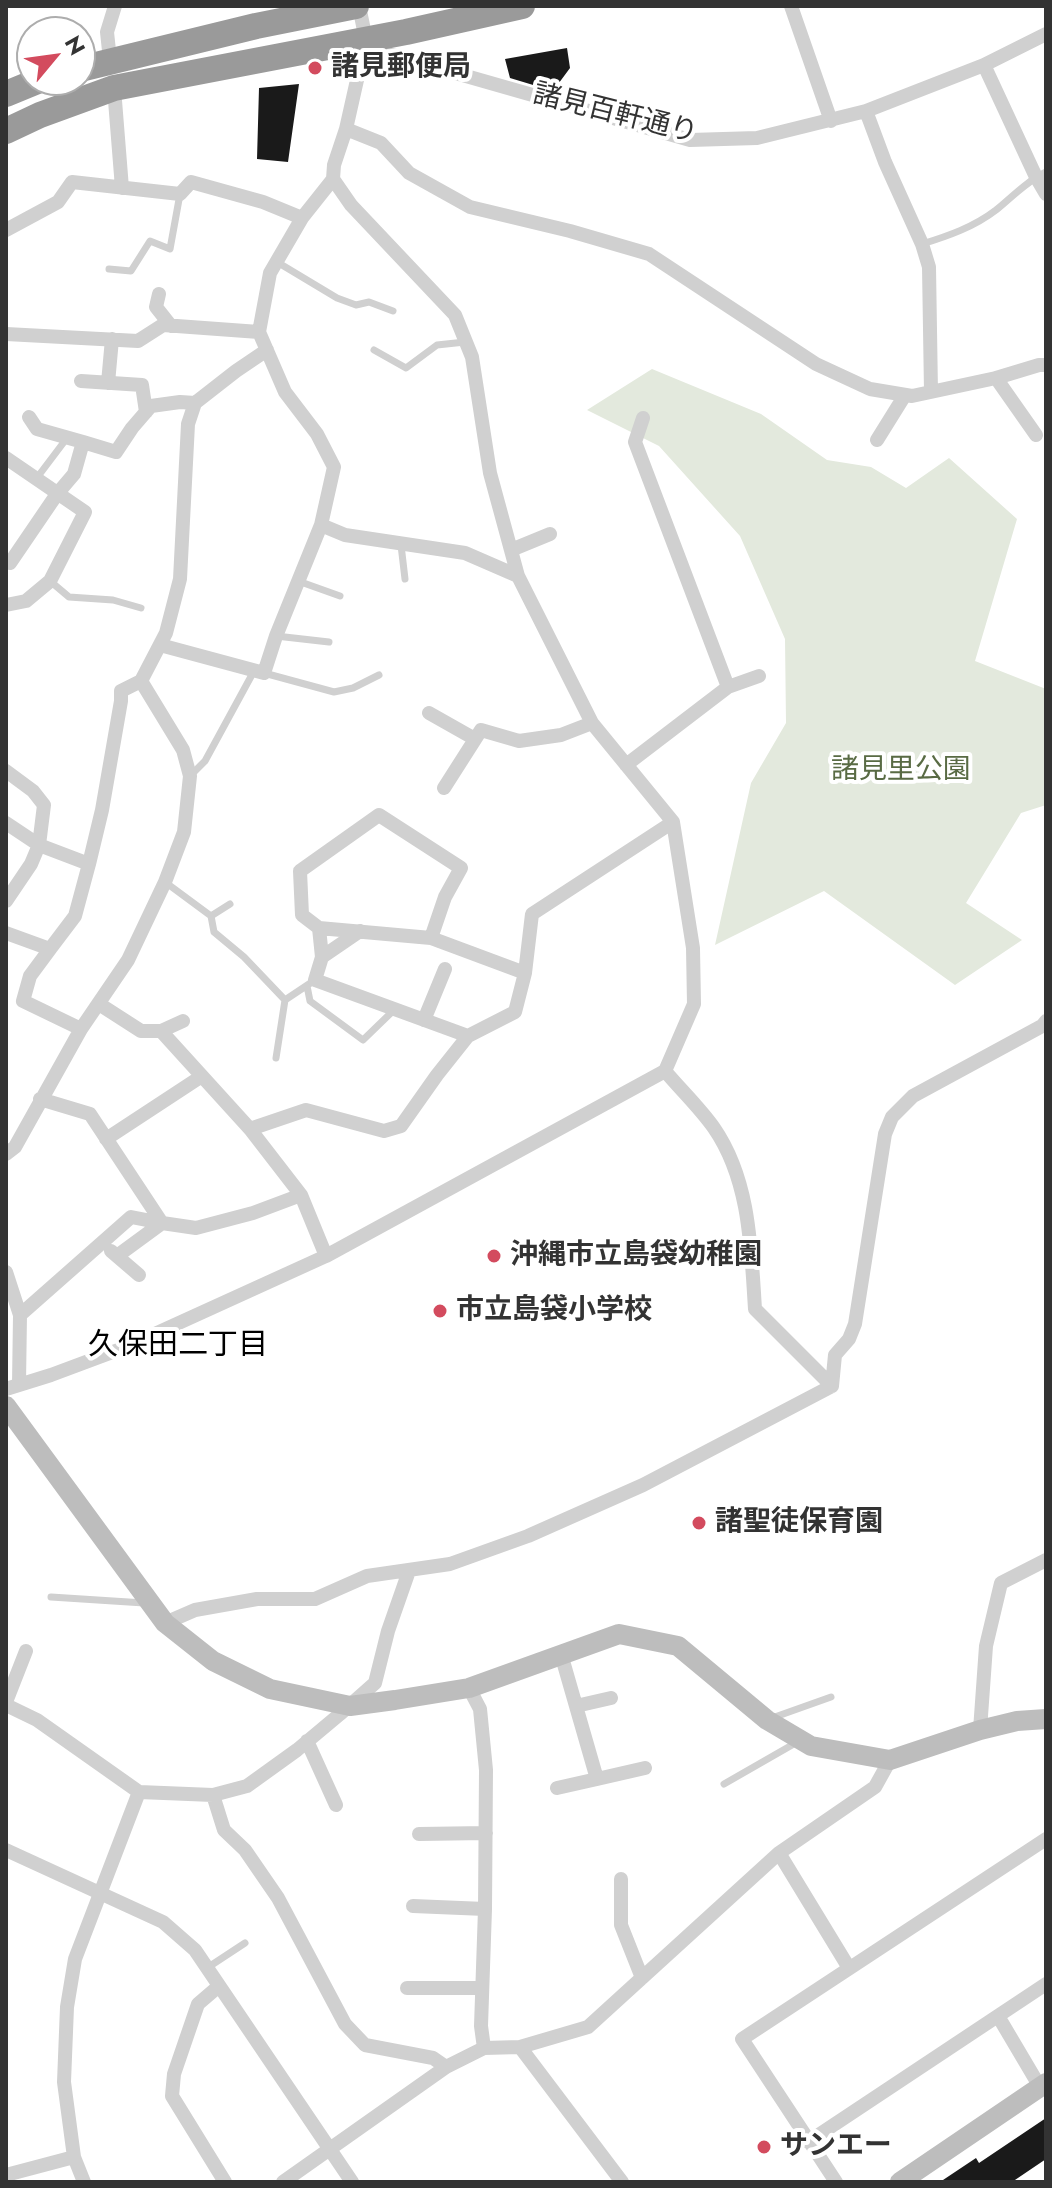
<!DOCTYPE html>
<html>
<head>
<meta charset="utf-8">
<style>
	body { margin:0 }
	#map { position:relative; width:1052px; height:2188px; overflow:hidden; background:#fff; font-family:Jost,sans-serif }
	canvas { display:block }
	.frame { position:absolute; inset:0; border:8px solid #333; pointer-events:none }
	.north { position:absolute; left:16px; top:16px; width:80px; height:80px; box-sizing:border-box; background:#fff; border:2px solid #adadad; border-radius:50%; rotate:61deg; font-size:22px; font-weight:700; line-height:32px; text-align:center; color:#333 }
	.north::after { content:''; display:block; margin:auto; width:28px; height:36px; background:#d34b5e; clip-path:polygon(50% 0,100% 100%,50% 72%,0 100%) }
</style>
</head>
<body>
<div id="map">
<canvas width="1052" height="2188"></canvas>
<div class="frame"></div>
<div class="north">N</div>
</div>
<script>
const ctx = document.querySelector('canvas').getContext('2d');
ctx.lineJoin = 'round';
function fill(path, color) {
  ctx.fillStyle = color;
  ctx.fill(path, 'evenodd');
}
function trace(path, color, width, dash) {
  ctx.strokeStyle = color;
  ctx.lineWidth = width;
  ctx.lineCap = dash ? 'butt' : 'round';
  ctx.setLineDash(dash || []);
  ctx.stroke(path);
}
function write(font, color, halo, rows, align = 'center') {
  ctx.font = font + ' Jost,"Noto Sans JP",sans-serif';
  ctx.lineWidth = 8;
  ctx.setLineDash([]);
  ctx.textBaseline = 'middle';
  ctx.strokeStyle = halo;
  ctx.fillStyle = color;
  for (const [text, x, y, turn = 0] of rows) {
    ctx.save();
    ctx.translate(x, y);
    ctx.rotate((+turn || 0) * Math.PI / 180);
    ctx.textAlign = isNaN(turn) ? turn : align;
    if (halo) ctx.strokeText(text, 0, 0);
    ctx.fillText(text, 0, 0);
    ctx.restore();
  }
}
const green = new Path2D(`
	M 652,369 L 761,414 L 827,460 L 871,467 L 906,488 L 949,458 L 1017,519 L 975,661 L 1046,689 L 1046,805 L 1021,813 L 966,903 L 1022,940 L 955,985 L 824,891 L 715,945 L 751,783 L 786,723 L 785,639 L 740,536 L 659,446 L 587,410 Z`);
const building = new Path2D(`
	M 567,48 L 570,68 L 553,91 L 510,78 L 505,59 Z
	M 299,84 L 288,162 L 257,159 L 259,88 Z
	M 1046,2118 L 1046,2159 L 1012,2182 L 940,2182 L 976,2158 L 979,2163 Z`);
const lane = new Path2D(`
	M 922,244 C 948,236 974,227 996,210 C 1012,197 1027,181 1046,172
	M 277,262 L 337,298 L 356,305 L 369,302 L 393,311
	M 109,269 L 131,271 L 150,241 L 170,249 L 180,194
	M 374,350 L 406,368 L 437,345 L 465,342
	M 36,479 L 67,438
	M 401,545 L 405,579
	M 50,581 L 69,597 L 113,600 L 141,608
	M 298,581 L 340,596
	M 276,636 L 329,642
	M 264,673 L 334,692 L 353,688 L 379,675
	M 190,776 L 205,761 L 254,671
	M 165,882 L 211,916 L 214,932 L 244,957 L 285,1000 L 315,980
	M 211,916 L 230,904
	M 307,986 L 310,1001 L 363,1040 L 395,1009
	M 276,1058 L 285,1000
	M 51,1597 L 144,1603
	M 772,1718 L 831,1697
	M 724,1784 L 799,1741
	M 207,1968 L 245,1943`);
const street = new Path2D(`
	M 791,6 L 831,121
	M 366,40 L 382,52 L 690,140 L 757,138 L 866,111 L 984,65 L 1046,34
	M 110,60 L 107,32 L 115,6
	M 984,65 L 1036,177 L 1046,194
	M 114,88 L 122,188
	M 866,111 L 885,162 L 922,244 L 929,267 L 931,392
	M 346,129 L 381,143 L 409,173 L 470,207 L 570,231 L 649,254 L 816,364 L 870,389 L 912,396 L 996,378 L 1039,365 L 1046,365
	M 6,230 L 58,202 L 72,182 L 180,194 L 191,182 L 263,202 L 302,218
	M 159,294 L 156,307 L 171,326
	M 6,334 L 138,341 L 163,325 L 259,332
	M 996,378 L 1036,435
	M 81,381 L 142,385 L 146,412
	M 108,383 L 112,339
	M 29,417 L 37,429 L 83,442
	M 877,440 L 905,395
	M 6,458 L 85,512 L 50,581 L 26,601 L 6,605
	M 321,525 L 345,535 L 465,553 L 518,576
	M 511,550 L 550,534
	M 10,563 L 57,494 L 74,474 L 83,442 L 116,452 L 132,428 L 151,406 L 180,402 L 195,403
	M 160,645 L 264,673 L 276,636 L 321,525 L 334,467 L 317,434 L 285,392 L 259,332 L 270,273 L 302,218 L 333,179 L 334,165 L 346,129 L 366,40 L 359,6
	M 728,687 L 759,676
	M 429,713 L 475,739
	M 626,765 L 728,687 L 635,442 L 643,418
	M 444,788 L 481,730 L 519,741 L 561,735 L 592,723
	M 6,823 L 39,845 L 89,864 L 102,810 L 121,701 L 121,691 L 141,681
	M 6,901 L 31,864 L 39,845 L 44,805 L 33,791 L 6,771
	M 319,928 L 431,938
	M 6,933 L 50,949 L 30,976 L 23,1001 L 81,1029
	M 50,949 L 75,916 L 89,864
	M 322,957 L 360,931
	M 99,1004 L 141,1031 L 161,1031 L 250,1129 L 301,1195 L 326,1256
	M 424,1020 L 445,969
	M 161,1031 L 183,1021
	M 468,1036 L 315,980 L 322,957 L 319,928 L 302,915 L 300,871 L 379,815 L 461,868 L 445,897 L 431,938 L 525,973
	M 665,1071 C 681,1090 700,1108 714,1128 C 750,1180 751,1248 755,1309 L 832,1386
	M 40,1099 L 90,1114 L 162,1223 L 196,1228 L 253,1213 L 301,1195
	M 250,1129 L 306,1110 L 384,1131 L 401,1126 L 437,1075 L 468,1036 L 515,1012 L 525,973 L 532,914 L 673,822
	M 106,1139 L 202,1076
	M 6,1154 L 15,1147 L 81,1029 L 128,960 L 165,882 L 184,832 L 190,776 L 183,750 L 141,681 L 166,633 L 180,579 L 188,424 L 195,403 L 236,371 L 267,350
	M 111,1251 L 139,1275
	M 117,1256 L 162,1223
	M 6,1272 L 20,1315 L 19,1384
	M 20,1315 L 131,1217 L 162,1223
	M 832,1386 L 835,1355 L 849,1339 L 855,1324 L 885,1134 L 892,1117 L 913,1096 L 1042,1026 L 1046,1021
	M 6,1389 L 51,1375 L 126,1347 L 326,1256 L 665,1071 L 694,1004 L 693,948 L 673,822 L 592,723 L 518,576 L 490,473 L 472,357 L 455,315 L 351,205 L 333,179
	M 165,1623 L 195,1610 L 257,1599 L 315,1599 L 367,1576 L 450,1564 L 528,1536 L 643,1485 L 832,1386
	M 561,1654 L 597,1779 L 645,1768
	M 469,1688 L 480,1709 L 486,1770 L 485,1909 L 481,2026 L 484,2048
	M 6,1702 L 26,1651
	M 6,1705 L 37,1720 L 139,1792 L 213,1795 L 247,1786 L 297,1750 L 340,1714 L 375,1683 L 388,1631 L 409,1571
	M 576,1706 L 611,1698
	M 980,1730 L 986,1646 L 1001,1583 L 1046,1560
	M 307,1741 L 336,1805
	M 557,1788 L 597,1779
	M 213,1795 L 224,1830 L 245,1850 L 278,1898 L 345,2024 L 365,2045 L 433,2058 L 446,2067
	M 419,1834 L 486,1833
	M 6,1850 L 163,1922 L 195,1950 L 352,2182
	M 779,1853 L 849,1968
	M 621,1879 L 621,1925 L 642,1978
	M 413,1906 L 485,1909
	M 219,1986 L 198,2004 L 174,2074 L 172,2096 L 225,2182
	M 407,1988 L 482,1988
	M 998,2016 L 1040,2087
	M 520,2047 L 622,2182
	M 808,2142 L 1046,1984
	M 6,2175 L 74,2157
	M 84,2182 L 74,2157 L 64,2082 L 67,2007 L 75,1959 L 139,1792
	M 283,2182 L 446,2067 L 484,2048 L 520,2047 L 588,2027 L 779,1853 L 875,1787 L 890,1760
	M 836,2182 L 742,2039 L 1046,1839`);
const secondary = new Path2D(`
	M 6,1406 L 165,1623 L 213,1661 L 270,1689 L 350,1706 L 395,1700 L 469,1688 L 619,1634 L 678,1646 L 767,1720 L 811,1746 L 890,1760 L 980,1730 L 1017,1721 L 1046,1719
	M 900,2182 L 1046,2083`);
const highway = new Path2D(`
	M 80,69 L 256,26 L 356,6
	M 6,94 L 40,80
	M 6,131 L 40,115 L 114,88 L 406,32 L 522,6`);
const markers = [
	[315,68,8,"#d34b5e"],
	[494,1256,8,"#d34b5e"],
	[440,1311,8,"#d34b5e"],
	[699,1523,8,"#d34b5e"],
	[764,2147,8,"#d34b5e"]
];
const poiNames = [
	["諸見郵便局",331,68],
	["沖縄市立島袋幼稚園",510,1256],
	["市立島袋小学校",456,1311],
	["諸聖徒保育園",715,1523],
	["サンエー",780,2147]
];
const streetNames = [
	["諸見百軒通り",615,115,14]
];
const parkNames = [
	["諸見里公園",901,771]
];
const neighbourhoodNames = [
	["久保田二丁目",178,1347]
];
fill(green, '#e3e9dd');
fill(building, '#1a1a1a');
trace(lane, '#d0d0d0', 7);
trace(street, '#d0d0d0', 14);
trace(secondary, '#bdbdbd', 20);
trace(highway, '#9a9a9a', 26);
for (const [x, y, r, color] of markers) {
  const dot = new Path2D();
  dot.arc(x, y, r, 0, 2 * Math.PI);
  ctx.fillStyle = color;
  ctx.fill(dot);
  trace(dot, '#fff', 3);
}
write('bold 28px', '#333', '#fff', poiNames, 'left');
write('28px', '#333', '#fff', streetNames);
write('28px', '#596b44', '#fff', parkNames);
write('30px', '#000', '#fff', neighbourhoodNames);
</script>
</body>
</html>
